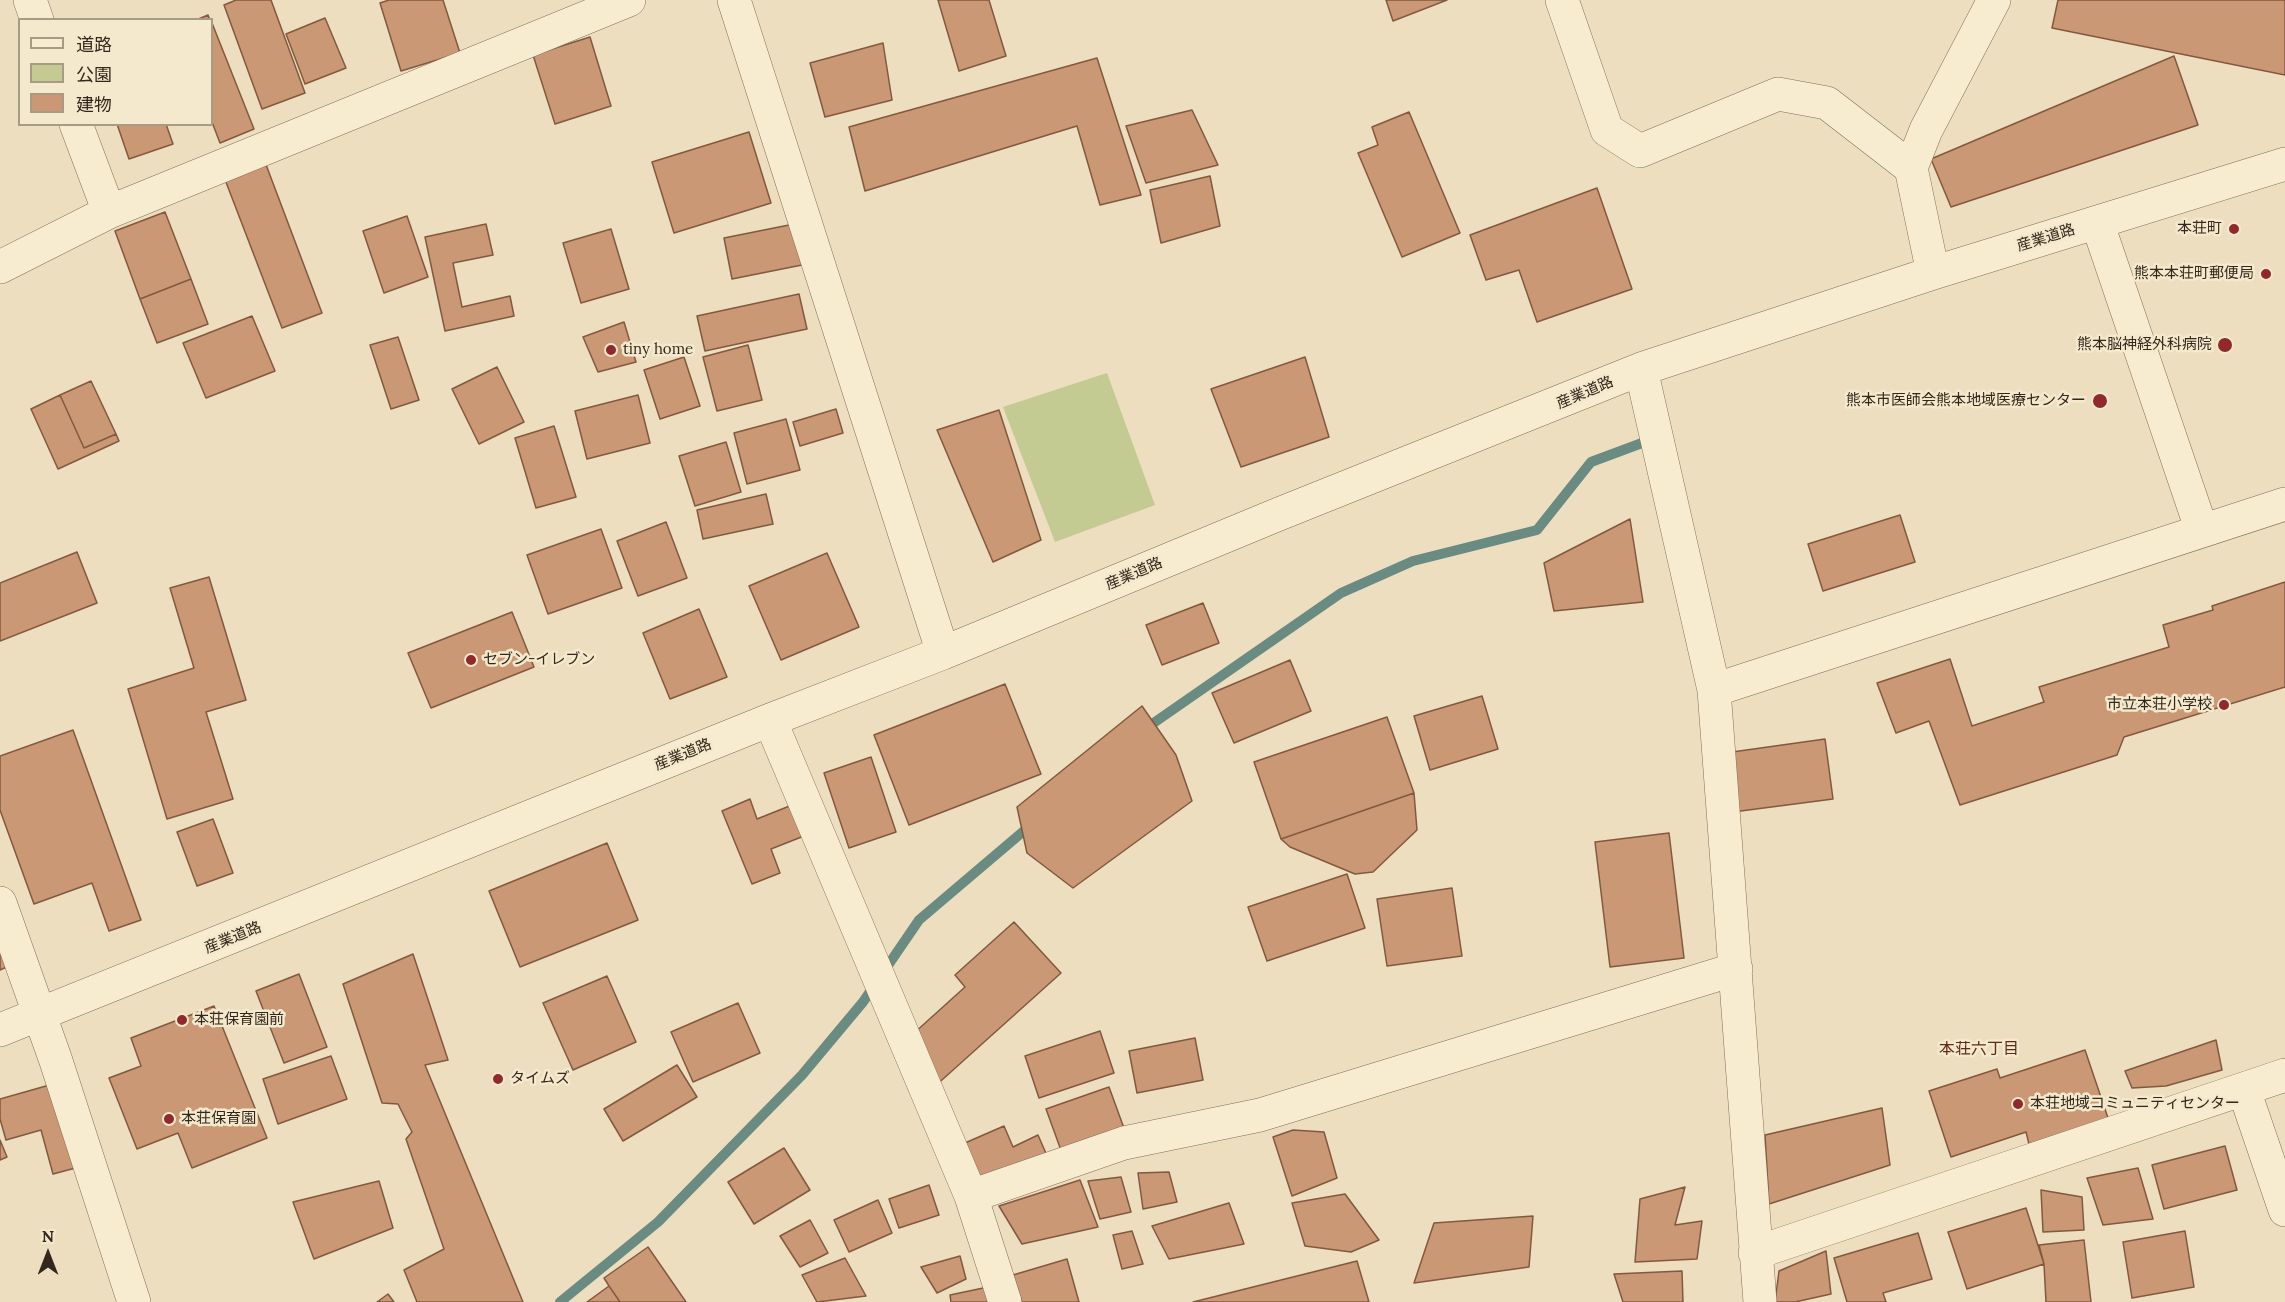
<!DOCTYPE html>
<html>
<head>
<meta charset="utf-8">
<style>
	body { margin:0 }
	#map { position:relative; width:2285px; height:1302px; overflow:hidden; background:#ecdebe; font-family:Lora,"Noto Sans JP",serif }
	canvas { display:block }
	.legend { position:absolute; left:18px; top:18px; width:195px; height:108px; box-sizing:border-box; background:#f4e9cd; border:2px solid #a79b86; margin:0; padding:8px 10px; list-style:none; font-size:18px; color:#33271c }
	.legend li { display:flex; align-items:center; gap:12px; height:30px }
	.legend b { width:30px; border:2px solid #a79b86 }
	.north { position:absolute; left:18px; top:1224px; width:60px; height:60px; -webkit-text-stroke:4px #f4e9cd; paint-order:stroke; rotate:0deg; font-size:16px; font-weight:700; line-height:24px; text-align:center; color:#33271c }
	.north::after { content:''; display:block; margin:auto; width:21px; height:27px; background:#33271c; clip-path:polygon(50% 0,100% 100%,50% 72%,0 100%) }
</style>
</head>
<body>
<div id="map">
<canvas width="2285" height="1302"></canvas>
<ul class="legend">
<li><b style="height:8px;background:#f8ecd0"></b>道路</li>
<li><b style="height:16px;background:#c3ca92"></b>公園</li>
<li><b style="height:16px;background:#ca9874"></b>建物</li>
</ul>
<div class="north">N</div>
</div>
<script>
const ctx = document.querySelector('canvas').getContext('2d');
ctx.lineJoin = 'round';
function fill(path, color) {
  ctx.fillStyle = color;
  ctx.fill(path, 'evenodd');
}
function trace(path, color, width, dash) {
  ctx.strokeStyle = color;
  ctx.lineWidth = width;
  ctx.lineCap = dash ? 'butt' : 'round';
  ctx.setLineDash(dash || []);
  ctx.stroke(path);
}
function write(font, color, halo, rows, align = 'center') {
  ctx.font = font + ' Lora,"Noto Sans JP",serif';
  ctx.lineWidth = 5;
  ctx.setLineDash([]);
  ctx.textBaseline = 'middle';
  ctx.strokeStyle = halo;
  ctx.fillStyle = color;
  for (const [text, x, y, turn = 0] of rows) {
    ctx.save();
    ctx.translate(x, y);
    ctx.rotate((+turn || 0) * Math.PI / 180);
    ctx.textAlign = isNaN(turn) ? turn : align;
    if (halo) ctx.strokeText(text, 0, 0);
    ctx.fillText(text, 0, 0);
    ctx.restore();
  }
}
const green = new Path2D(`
	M 1107,373 L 1155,505 L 1055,542 L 1003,407 Z`);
const stream = new Path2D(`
	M 1142,731 L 1341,593 L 1413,561 L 1537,530 L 1591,462 L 1642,443
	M 560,1302 L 658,1222 L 802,1075 L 863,1002 L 919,920 L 1032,824`);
const building = new Path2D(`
	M 236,0 L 271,0 L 305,93 L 262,109 L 224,5 Z
	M 389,0 L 443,0 L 460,53 L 401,71 L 380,3 Z
	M 938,0 L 989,0 L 1006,56 L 959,71 Z
	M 1386,0 L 1447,0 L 1393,21 Z
	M 2058,0 L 2285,0 L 2285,75 L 2052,28 Z
	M 208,15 L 210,20 L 196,20 Z
	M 325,18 L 346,68 L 305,84 L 286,34 Z
	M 212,23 L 254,129 L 220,143 L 212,122 Z
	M 590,37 L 611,106 L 555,124 L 533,55 Z
	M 883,43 L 892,100 L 825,117 L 810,63 Z
	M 2174,56 L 2198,125 L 1951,207 L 1931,159 Z
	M 1097,58 L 1141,195 L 1100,205 L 1077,126 L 865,191 L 849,127 Z
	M 1192,110 L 1218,165 L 1146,183 L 1126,126 Z
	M 1409,112 L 1460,233 L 1402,257 L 1358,153 L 1378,145 L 1372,127 Z
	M 117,124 L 166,124 L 173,144 L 129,159 Z
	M 749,132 L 771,203 L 674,233 L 652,162 Z
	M 265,162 L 322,313 L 282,328 L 224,177 Z
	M 1210,176 L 1220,226 L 1161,243 L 1150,190 Z
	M 1597,188 L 1632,289 L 1537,322 L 1519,270 L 1486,280 L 1470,235 Z
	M 165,212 L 191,279 L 140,299 L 115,231 Z
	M 407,216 L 428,277 L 384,293 L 363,231 Z
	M 799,223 L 807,264 L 732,279 L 724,238 Z
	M 486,224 L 493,255 L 453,263 L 462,307 L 510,296 L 514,316 L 445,331 L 425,237 Z
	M 611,229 L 629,289 L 581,303 L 563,243 Z
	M 191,279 L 208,324 L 157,343 L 140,299 Z
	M 799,294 L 807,329 L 705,351 L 697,316 Z
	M 252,316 L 275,371 L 206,398 L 183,343 Z
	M 624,322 L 636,362 L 598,372 L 583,337 Z
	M 398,337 L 419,400 L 391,409 L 370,345 Z
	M 748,345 L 762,400 L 717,411 L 703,357 Z
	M 684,357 L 700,406 L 660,419 L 644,370 Z
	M 1305,357 L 1329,437 L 1241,467 L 1211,389 Z
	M 497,367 L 524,422 L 479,444 L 452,389 Z
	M 91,381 L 116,434 L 84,448 L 60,395 Z
	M 60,395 L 84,448 L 116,434 L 119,441 L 58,469 L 31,409 Z
	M 638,395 L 650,443 L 587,459 L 575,411 Z
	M 836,409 L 843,433 L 800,446 L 793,422 Z
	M 999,410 L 1041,540 L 993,562 L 937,430 Z
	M 786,419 L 800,470 L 747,484 L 734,433 Z
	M 554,426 L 576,497 L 536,508 L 515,438 Z
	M 726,442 L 741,492 L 695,506 L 679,456 Z
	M 766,494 L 773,524 L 703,539 L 697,510 Z
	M 1900,515 L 1915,562 L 1823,591 L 1808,544 Z
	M 1630,519 L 1643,602 L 1554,611 L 1544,563 Z
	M 666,522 L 687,578 L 638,596 L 617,541 Z
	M 601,529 L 622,588 L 548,614 L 527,555 Z
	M 77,552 L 97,603 L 0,641 L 0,583 Z
	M 827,553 L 859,627 L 781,660 L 749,586 Z
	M 209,577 L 246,700 L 206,712 L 233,799 L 167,819 L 128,689 L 194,668 L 170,588 Z
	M 2285,582 L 2285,687 L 2124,737 L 2117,755 L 1960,805 L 1929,721 L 1896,733 L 1877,683 L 1950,659 L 1972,726 L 2044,702 L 2039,687 L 2169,647 L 2163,625 L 2213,610 L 2212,606 Z
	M 1203,603 L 1219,643 L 1162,665 L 1146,625 Z
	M 699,609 L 727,677 L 670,699 L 643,633 Z
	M 512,612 L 534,667 L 431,708 L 408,653 Z
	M 1290,660 L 1311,711 L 1234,743 L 1212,693 Z
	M 1005,684 L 1041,774 L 909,825 L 874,735 Z
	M 1482,696 L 1498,749 L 1430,770 L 1414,716 Z
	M 1142,706 L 1176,755 L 1192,801 L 1073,888 L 1027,853 L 1017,807 Z
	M 1387,717 L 1414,793 L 1281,839 L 1254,762 Z
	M 73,730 L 141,920 L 109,931 L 92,883 L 34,904 L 0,810 L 0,756 Z
	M 1825,739 L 1833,799 L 1733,812 L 1725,753 Z
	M 871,757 L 896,832 L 849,848 L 824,773 Z
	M 1414,793 L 1417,830 L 1373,872 L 1355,874 L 1290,847 L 1281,839 Z
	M 750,799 L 757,819 L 797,803 L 809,834 L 771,849 L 780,873 L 752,884 L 722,811 Z
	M 213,819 L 233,873 L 197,886 L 177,832 Z
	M 1669,833 L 1684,958 L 1610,967 L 1595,842 Z
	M 607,843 L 638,920 L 520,967 L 489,891 Z
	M 1347,874 L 1365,928 L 1267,961 L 1248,907 Z
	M 1452,888 L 1462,956 L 1387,966 L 1377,899 Z
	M 1014,922 L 1061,973 L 933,1088 L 913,1034 L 965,987 L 955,975 Z
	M 0,937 L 13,964 L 0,970 Z
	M 413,954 L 448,1060 L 425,1065 L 523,1302 L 417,1302 L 404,1270 L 444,1249 L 406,1139 L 412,1132 L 398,1104 L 382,1103 L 343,984 Z
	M 299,974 L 327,1047 L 284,1063 L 256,991 Z
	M 607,976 L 636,1042 L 573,1070 L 543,1003 Z
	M 738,1003 L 760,1053 L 693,1082 L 671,1032 Z
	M 214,1006 L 267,1138 L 192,1168 L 178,1133 L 137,1149 L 109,1078 L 141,1066 L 131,1038 Z
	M 1100,1031 L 1114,1073 L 1039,1098 L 1025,1056 Z
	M 1195,1038 L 1203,1080 L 1137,1093 L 1129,1051 Z
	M 2216,1040 L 2222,1070 L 2166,1086 L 2132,1088 L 2125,1071 Z
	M 2085,1050 L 2108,1118 L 2029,1144 L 2026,1132 L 1951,1157 L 1929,1091 L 1997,1069 L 2000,1078 Z
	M 331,1056 L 347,1099 L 278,1124 L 263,1079 Z
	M 677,1065 L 697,1097 L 623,1141 L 604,1109 Z
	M 60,1082 L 83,1166 L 53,1174 L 41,1130 L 6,1140 L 0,1119 L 0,1099 Z
	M 1109,1087 L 1125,1131 L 1062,1153 L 1046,1109 Z
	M 1882,1108 L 1890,1165 L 1769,1204 L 1765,1135 Z
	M 1004,1126 L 1013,1147 L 1038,1135 L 1048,1158 L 976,1190 L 958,1146 Z
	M 1293,1130 L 1324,1132 L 1337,1178 L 1292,1196 L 1273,1137 Z
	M 0,1140 L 7,1157 L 0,1160 Z
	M 2225,1146 L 2237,1190 L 2164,1209 L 2152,1165 Z
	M 784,1148 L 810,1190 L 754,1224 L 728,1182 Z
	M 2138,1168 L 2153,1219 L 2103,1225 L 2087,1178 Z
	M 1169,1172 L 1177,1202 L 1143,1209 L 1138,1173 Z
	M 1121,1177 L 1131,1212 L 1100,1219 L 1088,1181 Z
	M 1080,1180 L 1098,1227 L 1022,1244 L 999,1206 Z
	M 379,1181 L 393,1228 L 314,1259 L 293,1202 Z
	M 929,1185 L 939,1215 L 899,1228 L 889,1199 Z
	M 1685,1187 L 1675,1225 L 1702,1221 L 1697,1259 L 1635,1262 L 1640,1199 Z
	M 2041,1190 L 2082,1197 L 2084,1230 L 2043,1232 Z
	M 1345,1194 L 1379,1240 L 1351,1252 L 1305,1246 L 1292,1203 Z
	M 878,1200 L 892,1233 L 849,1252 L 834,1220 Z
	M 1229,1203 L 1244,1244 L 1169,1259 L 1152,1226 Z
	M 2026,1208 L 2044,1264 L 1967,1289 L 1948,1232 Z
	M 1533,1216 L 1529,1267 L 1414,1283 L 1434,1223 Z
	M 810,1220 L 828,1253 L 800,1267 L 780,1236 Z
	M 1132,1231 L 1143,1264 L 1122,1269 L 1113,1235 Z
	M 2185,1231 L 2194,1287 L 2132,1298 L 2123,1242 Z
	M 1918,1233 L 1932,1279 L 1883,1293 L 1886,1302 L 1847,1302 L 1834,1258 Z
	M 2084,1240 L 2091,1302 L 2046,1302 L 2044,1264 L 2039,1245 Z
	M 648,1247 L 686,1302 L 620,1302 L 609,1286 L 604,1278 Z
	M 1826,1251 L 1831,1294 L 1795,1302 L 1775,1302 L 1779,1271 Z
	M 960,1256 L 966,1279 L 937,1293 L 921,1267 Z
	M 845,1258 L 866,1296 L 817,1302 L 802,1275 Z
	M 1067,1259 L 1079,1302 L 1022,1302 L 1013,1275 Z
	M 1357,1261 L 1369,1302 L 1193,1302 Z
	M 1682,1271 L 1683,1302 L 1623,1302 L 1614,1274 Z
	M 609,1286 L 620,1302 L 587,1302 Z
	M 988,1287 L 991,1302 L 951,1302 L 950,1295 Z
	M 388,1294 L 394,1302 L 377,1302 Z`);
const minor = new Path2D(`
	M 30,0 L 37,20
	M 734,0 L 943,653
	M 1562,0 L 1607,130 L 1640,151 L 1778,94 L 1827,103 L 1911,168 L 1933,273
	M 76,124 L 109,212
	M 1911,168 L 1926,130 L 1994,0
	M 2097,222 L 2202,531
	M 0,267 L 109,212 L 629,0
	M 1641,369 L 1714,690 L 1760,1302
	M 1714,690 L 2285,504
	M 770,720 L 971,1196 L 1005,1302
	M 0,903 L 56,1061 L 134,1302
	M 0,1030 L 770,720 L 943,653 L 1279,514 L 1641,369 L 1933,273 L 2285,164
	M 2244,1090 L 2285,1210
	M 971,1196 L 1124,1143 L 1260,1115 L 1736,969
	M 1755,1253 L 2285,1075`);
const markers = [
	[2234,229,6,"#91292a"],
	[2266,274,6,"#91292a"],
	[2225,345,8,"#91292a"],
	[611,350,6,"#91292a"],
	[2100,401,8,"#91292a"],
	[471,660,6,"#91292a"],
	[2224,705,6,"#91292a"],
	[182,1020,6,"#91292a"],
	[498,1079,6,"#91292a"],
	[2018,1104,6,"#91292a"],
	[169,1119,6,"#91292a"]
];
const poiNames = [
	["本荘町",2222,229,"right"],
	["熊本本荘町郵便局",2254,274,"right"],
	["熊本脳神経外科病院",2212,345,"right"],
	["tiny home",623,350],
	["熊本市医師会熊本地域医療センター",2086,401,"right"],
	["セブン-イレブン",483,660],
	["市立本荘小学校",2212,705,"right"],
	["本荘保育園前",194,1020],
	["タイムズ",510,1079],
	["本荘地域コミュニティセンター",2030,1104],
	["本荘保育園",181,1119]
];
const streetNames = [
	["産業道路",2046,238,-17],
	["産業道路",1585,393,-23],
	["産業道路",1134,574,-23],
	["産業道路",683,755,-22],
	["産業道路",233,938,-22]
];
const neighbourhoodNames = [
	["本荘六丁目",1979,1049]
];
fill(green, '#c3ca92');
trace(stream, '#698b82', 10);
fill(building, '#ca9874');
trace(building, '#82593e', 1.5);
trace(minor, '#846f57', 34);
trace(minor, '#f8ecd0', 33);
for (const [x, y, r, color] of markers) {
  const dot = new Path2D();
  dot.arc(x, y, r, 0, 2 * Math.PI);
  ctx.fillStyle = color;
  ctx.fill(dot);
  trace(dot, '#f4e9cd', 2);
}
write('15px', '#33271c', '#f4e9cd', poiNames, 'left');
write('15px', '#33271c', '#f4e9cd', streetNames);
write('16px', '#5f2a1c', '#f4e9cd', neighbourhoodNames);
</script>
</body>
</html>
